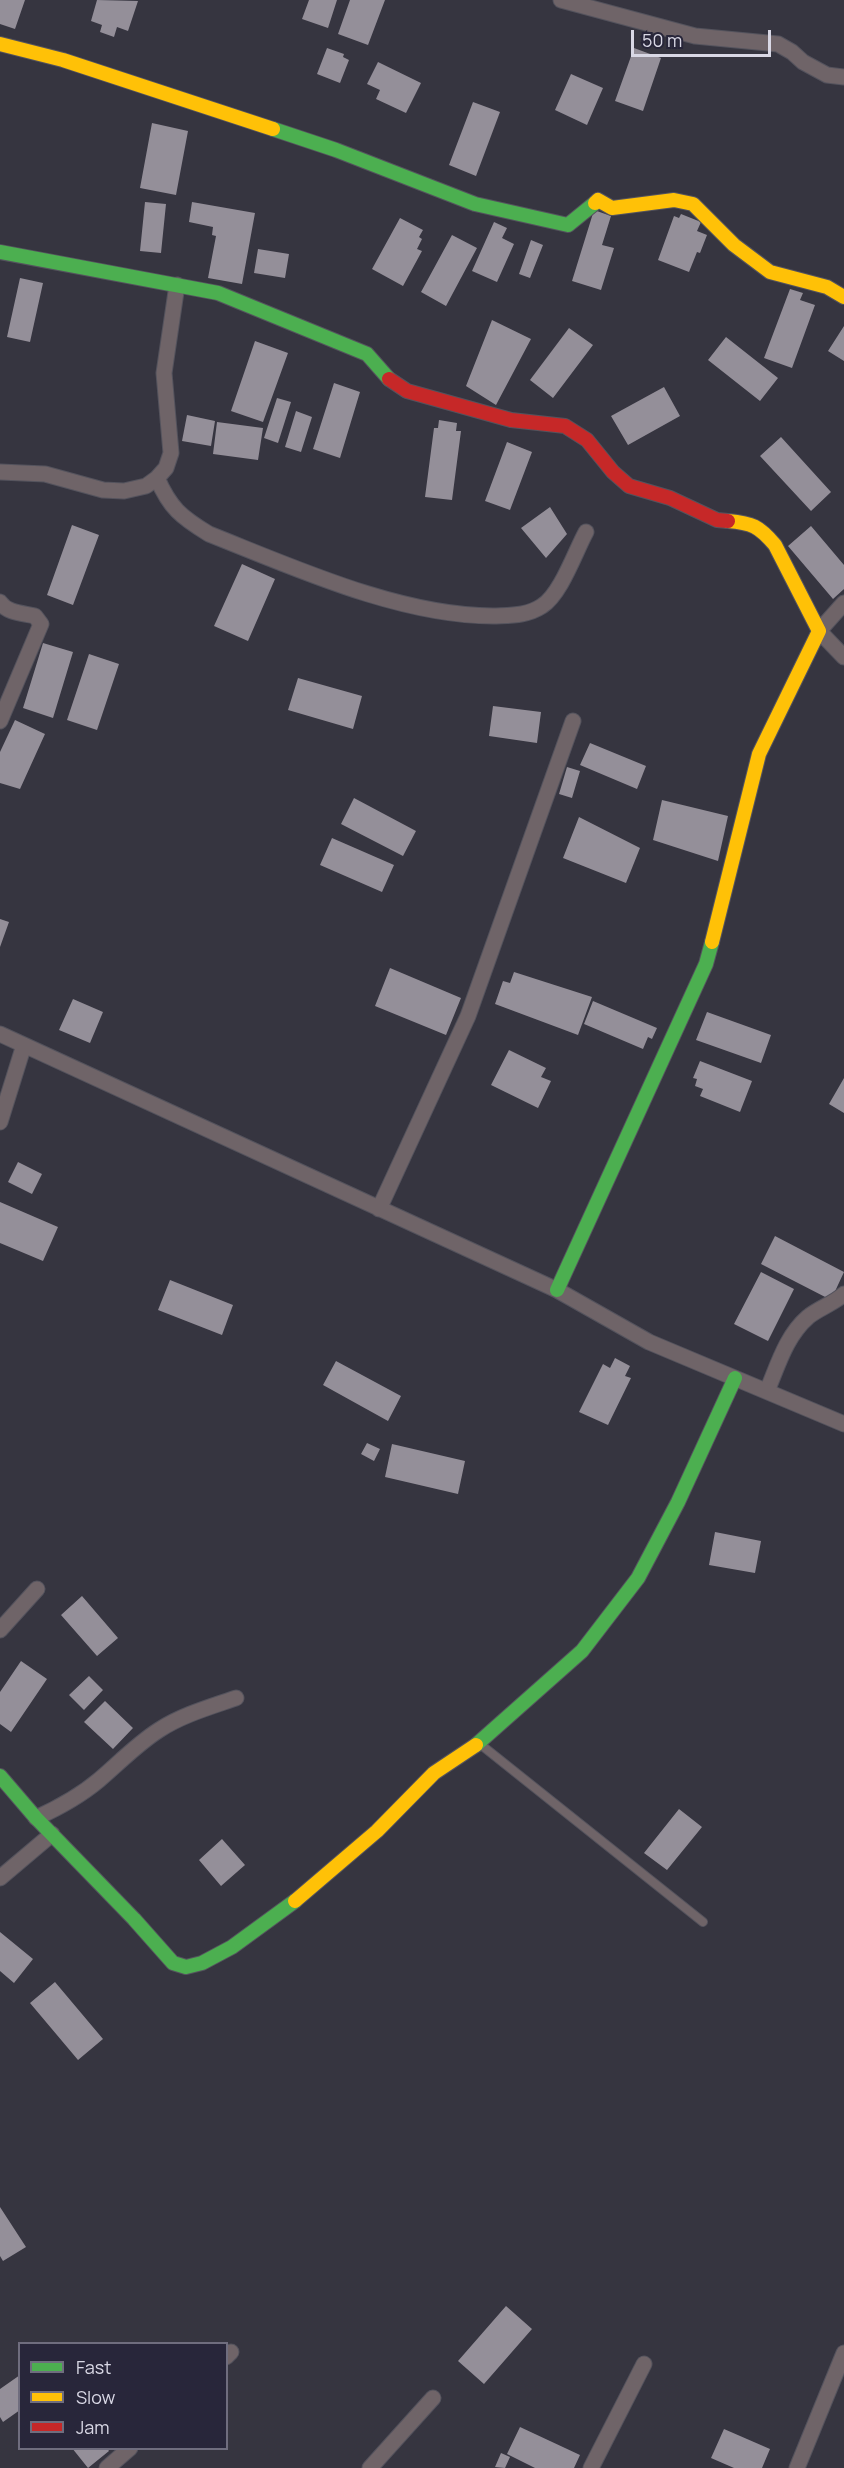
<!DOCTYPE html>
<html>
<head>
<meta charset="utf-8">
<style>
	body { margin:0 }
	#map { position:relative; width:844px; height:2468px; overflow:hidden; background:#363540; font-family:Manrope,sans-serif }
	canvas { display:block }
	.legend { position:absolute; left:18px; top:2342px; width:210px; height:108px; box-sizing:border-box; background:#28263a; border:2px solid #6f6d7e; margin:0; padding:8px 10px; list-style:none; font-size:18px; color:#d9d8e5 }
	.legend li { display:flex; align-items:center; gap:12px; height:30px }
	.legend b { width:30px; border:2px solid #6f6d7e }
	.scale { position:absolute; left:631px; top:30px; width:140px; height:27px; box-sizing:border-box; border:3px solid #d9d8e5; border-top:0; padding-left:8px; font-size:18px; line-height:21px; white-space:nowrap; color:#d9d8e5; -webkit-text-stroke:4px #28263a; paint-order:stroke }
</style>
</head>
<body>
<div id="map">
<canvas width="844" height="2468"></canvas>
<ul class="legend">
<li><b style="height:8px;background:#4caf50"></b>Fast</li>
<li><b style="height:8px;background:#ffc107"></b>Slow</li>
<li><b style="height:8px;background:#c62828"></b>Jam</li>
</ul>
<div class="scale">50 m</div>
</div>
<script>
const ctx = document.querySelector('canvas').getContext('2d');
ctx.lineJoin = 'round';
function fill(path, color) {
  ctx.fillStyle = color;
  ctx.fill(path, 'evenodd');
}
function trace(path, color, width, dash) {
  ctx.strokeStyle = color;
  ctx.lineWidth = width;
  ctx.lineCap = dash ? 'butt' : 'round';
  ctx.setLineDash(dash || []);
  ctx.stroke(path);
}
const building = new Path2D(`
	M 0,0 L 25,0 L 15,29 L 0,24 Z
	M 97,0 L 138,1 L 128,31 L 117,27 L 114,37 L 100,32 L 102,25 L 91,21 Z
	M 309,0 L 337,0 L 328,28 L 302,19 Z
	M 350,0 L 385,0 L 368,45 L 338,34 Z
	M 327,48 L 344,54 L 343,57 L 349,60 L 340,83 L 317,74 Z
	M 634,48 L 661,58 L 643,111 L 615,101 Z
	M 378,62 L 421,83 L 406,113 L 376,99 L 380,90 L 367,84 Z
	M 571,74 L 603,88 L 587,125 L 555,110 Z
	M 473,102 L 500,112 L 476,176 L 449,165 Z
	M 152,123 L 188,131 L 176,195 L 140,188 Z
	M 145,202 L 166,204 L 161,253 L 140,251 Z
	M 192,202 L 255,213 L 242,284 L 208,278 L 216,236 L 212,235 L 213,227 L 189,222 Z
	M 594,210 L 611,216 L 602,245 L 614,248 L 601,290 L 572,281 Z
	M 681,214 L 701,222 L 697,231 L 707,235 L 700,253 L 697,252 L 689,272 L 658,260 L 674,216 L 679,218 Z
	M 400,218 L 423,230 L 419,237 L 422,239 L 417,249 L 422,251 L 403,286 L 372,269 Z
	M 494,222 L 507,228 L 502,238 L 514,244 L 497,282 L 472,271 Z
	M 452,235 L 477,248 L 446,306 L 421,292 Z
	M 531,240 L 543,245 L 530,278 L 519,274 Z
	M 258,249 L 289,254 L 285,278 L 254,273 Z
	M 20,278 L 43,283 L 30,342 L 7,337 Z
	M 790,289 L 803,293 L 800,300 L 815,305 L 792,368 L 764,358 Z
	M 492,320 L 531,339 L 496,405 L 466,386 Z
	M 844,326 L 844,361 L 828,351 Z
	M 569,328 L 593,345 L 553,398 L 530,380 Z
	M 726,337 L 778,378 L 760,401 L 708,360 Z
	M 255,341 L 288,353 L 263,422 L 231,411 Z
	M 334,383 L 360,392 L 340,458 L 313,449 Z
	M 664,387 L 680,416 L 628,445 L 611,416 Z
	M 277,398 L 291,402 L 278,443 L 264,438 Z
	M 296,411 L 312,417 L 301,452 L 285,447 Z
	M 187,415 L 215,421 L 211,446 L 182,441 Z
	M 439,420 L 457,423 L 456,431 L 461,431 L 452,500 L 425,497 L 434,428 L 438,428 Z
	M 217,422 L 263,428 L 258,460 L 213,454 Z
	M 781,437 L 831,492 L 811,511 L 760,456 Z
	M 507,442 L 532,452 L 510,510 L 485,501 Z
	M 550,507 L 567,534 L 546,558 L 521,528 Z
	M 72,525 L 99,535 L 73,605 L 47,595 Z
	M 811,526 L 844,565 L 844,589 L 833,599 L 788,546 Z
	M 242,564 L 275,579 L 248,641 L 214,626 Z
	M 43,643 L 73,652 L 53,718 L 23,708 Z
	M 89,654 L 119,664 L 97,730 L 67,720 Z
	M 298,678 L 362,696 L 353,729 L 288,710 Z
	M 493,706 L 541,712 L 537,743 L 489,736 Z
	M 15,720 L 45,734 L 20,789 L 0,783 L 0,752 Z
	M 590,743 L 646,766 L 637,789 L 580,765 Z
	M 567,767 L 580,771 L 572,798 L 559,794 Z
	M 354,798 L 416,831 L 403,856 L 341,824 Z
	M 662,800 L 728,816 L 718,861 L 653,840 Z
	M 579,817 L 640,848 L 626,883 L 563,858 Z
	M 332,838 L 394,865 L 382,892 L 320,865 Z
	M 0,919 L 9,922 L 0,947 Z
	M 390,968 L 461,998 L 446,1035 L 375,1006 Z
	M 514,972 L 592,997 L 578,1035 L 495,1004 L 503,981 L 510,983 Z
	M 73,999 L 103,1012 L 90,1043 L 59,1030 Z
	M 593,1001 L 657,1028 L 652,1039 L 648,1037 L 643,1049 L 584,1024 Z
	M 707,1012 L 771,1035 L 761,1063 L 696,1040 Z
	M 509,1050 L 546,1068 L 541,1077 L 551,1081 L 538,1108 L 491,1085 Z
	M 700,1061 L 752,1081 L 740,1112 L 700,1096 L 703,1089 L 695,1086 L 697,1079 L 693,1078 Z
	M 844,1078 L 844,1113 L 829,1104 Z
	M 18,1162 L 42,1174 L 32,1194 L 8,1182 Z
	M 0,1202 L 58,1227 L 43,1261 L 0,1243 Z
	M 775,1236 L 844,1272 L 831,1300 L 761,1264 Z
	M 761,1272 L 794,1289 L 768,1341 L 734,1324 Z
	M 170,1280 L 233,1305 L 222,1335 L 158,1310 Z
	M 615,1358 L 630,1366 L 625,1376 L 631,1378 L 608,1425 L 579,1412 L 603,1364 L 610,1368 Z
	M 336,1361 L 401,1396 L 388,1421 L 323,1385 Z
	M 367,1443 L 380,1449 L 374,1461 L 361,1454 Z
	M 392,1444 L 465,1461 L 458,1494 L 385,1477 Z
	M 715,1532 L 761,1541 L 755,1573 L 709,1565 Z
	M 82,1596 L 118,1638 L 97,1656 L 61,1615 Z
	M 21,1661 L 47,1679 L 11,1732 L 0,1724 L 0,1692 Z
	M 89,1676 L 103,1690 L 84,1710 L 69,1695 Z
	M 105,1701 L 133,1728 L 113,1749 L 84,1722 Z
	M 679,1809 L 702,1827 L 667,1870 L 644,1853 Z
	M 222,1839 L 245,1865 L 221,1886 L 199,1860 Z
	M 0,1932 L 33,1959 L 14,1983 L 0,1971 Z
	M 55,1982 L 103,2039 L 78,2060 L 30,2003 Z
	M 0,2207 L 26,2247 L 3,2261 L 0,2256 Z
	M 506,2306 L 532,2329 L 484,2384 L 458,2361 Z
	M 20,2375 L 20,2410 L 3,2422 L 0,2417 L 0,2389 Z
	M 520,2427 L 580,2455 L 574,2468 L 535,2468 L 507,2454 Z
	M 724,2429 L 770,2449 L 762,2468 L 734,2468 L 711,2458 Z
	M 72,2448 L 107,2448 L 109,2451 L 88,2468 Z
	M 501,2453 L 510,2457 L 505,2468 L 495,2467 Z`);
const lane = new Path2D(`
	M 480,1744 L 703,1922`);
const street = new Path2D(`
	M 561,0 L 695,36 L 778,44 L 792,52 L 803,62 L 827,75 L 844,77
	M 0,472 L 45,474 L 103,490 L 124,491 L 146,486 L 157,478 L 166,468 L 171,453 L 164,373 L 177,285
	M 157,478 C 170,508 181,517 209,534 C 295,568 400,616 493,616 C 510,615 527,616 542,606 C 561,594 575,552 586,532
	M 0,602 C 7,613 22,613 35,616 L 41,624 L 0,721
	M 844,603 L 819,631 L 844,657
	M 0,1034 L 557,1290 L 649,1342 L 844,1424
	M 0,1122 L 24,1045
	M 379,1209 L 468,1016 L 573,721
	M 767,1391 C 778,1365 786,1336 808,1317 C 819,1308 833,1304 844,1294
	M 0,1630 L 37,1589
	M 36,1818 C 58,1808 80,1796 99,1780 C 119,1763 137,1744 159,1730 C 182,1715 210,1707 236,1698
	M 0,1878 L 52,1834
	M 226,2357 L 231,2352
	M 107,2468 L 130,2448
	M 370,2468 L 433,2398
	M 591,2468 L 644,2364
	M 797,2468 L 844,2353`);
const fast = new Path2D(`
	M 273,129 L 336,150 L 475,204 L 568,225 L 595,203
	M 0,252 L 218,293 L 367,354 L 389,379
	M 557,1290 L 706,964 L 712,942
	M 476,1745 L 582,1651 L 638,1578 L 678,1502 L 735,1378
	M 0,1776 L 36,1818 L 134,1919 L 173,1963 L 186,1967 L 202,1963 L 232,1947 L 295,1901`);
const slow = new Path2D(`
	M 0,44 L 63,60 L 273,129
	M 595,203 L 598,200 L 612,208 L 674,200 L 693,204 L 734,245 L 770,272 L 827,287 L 844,297
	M 712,942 L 759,754 L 819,631 L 775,545 C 759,526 752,523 728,521
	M 295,1901 L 377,1831 L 434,1773 L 476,1745`);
const jam = new Path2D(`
	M 389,379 L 407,391 L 511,420 L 565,426 L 587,440 L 613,472 L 629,486 L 670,498 L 717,520 L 728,521`);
fill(building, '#948f99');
trace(lane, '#54535d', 10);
trace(street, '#54535d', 17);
trace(fast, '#54535d', 16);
trace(slow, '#54535d', 16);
trace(jam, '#54535d', 16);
trace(lane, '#6f6468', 8);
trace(street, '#6f6468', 15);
trace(fast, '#4caf50', 14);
trace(slow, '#ffc107', 14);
trace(jam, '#c62828', 14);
</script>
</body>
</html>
